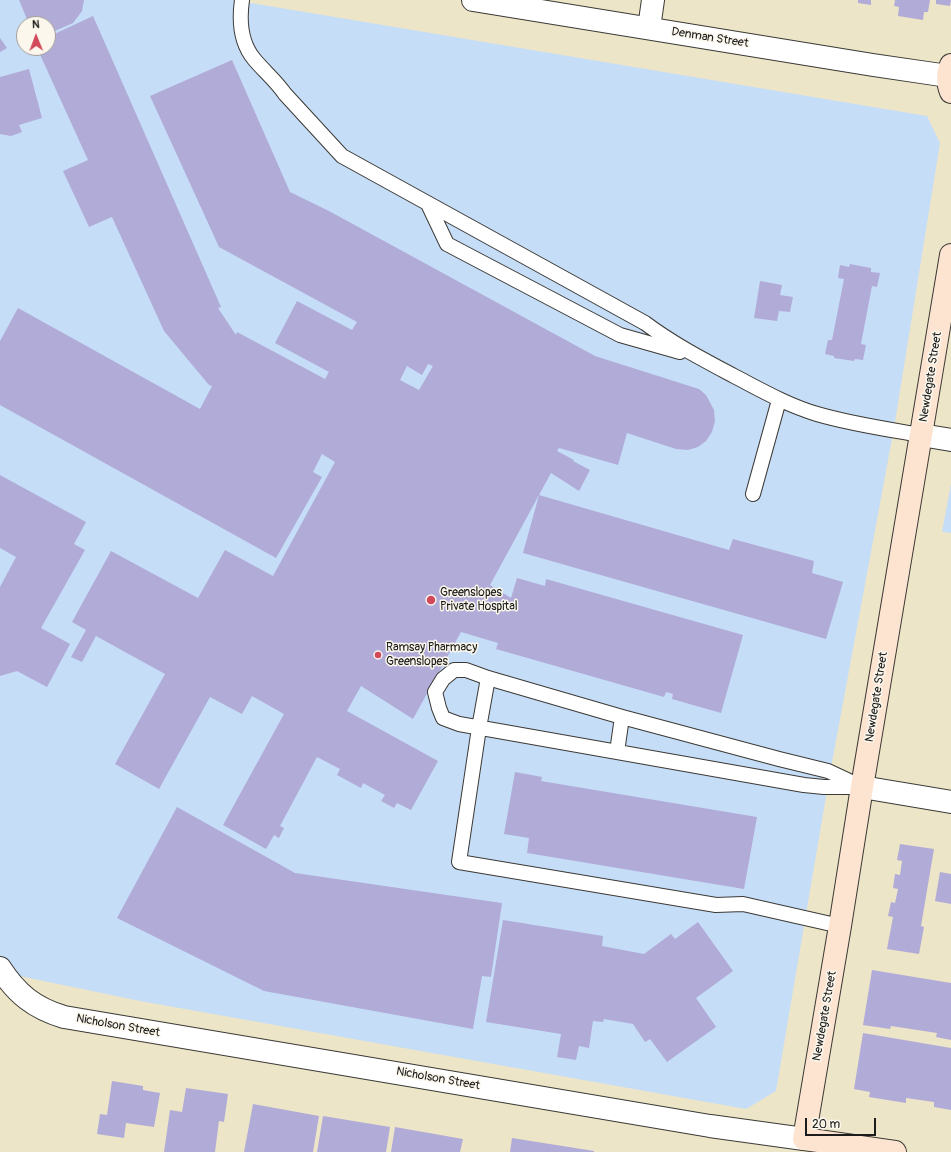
<!DOCTYPE html>
<html>
<head>
<meta charset="utf-8">
<style>
	body { margin:0 }
	#map { position:relative; width:951px; height:1152px; overflow:hidden; background:#ede5c7; font-family:Pangolin,sans-serif }
	canvas { display:block }
	.north { position:absolute; left:16px; top:16px; width:40px; height:40px; box-sizing:border-box; background:#fbf7ec; border:1px solid #a29f99; border-radius:50%; rotate:359deg; font-size:11px; font-weight:700; line-height:16px; text-align:center; color:#1c1c1c }
	.north::after { content:''; display:block; margin:auto; width:14px; height:18px; background:#d1495b; clip-path:polygon(50% 0,100% 100%,50% 72%,0 100%) }
	.scale { position:absolute; left:805px; top:1118px; width:71px; height:18px; box-sizing:border-box; border:2px solid #1c1c1c; border-top:0; padding-left:5px; font-size:12px; line-height:14px; white-space:nowrap; color:#1c1c1c; -webkit-text-stroke:3px #fbf7ec; paint-order:stroke }
</style>
</head>
<body>
<div id="map">
<canvas width="951" height="1152"></canvas>
<div class="north">N</div>
<div class="scale">20 m</div>
</div>
<script>
const ctx = document.querySelector('canvas').getContext('2d');
ctx.lineJoin = 'round';
function fill(path, color) {
  ctx.fillStyle = color;
  ctx.fill(path, 'evenodd');
}
function trace(path, color, width, dash) {
  ctx.strokeStyle = color;
  ctx.lineWidth = width;
  ctx.lineCap = dash ? 'butt' : 'round';
  ctx.setLineDash(dash || []);
  ctx.stroke(path);
}
function write(font, color, halo, rows, align = 'center') {
  ctx.font = font + ' Pangolin,sans-serif';
  ctx.lineWidth = 3;
  ctx.setLineDash([]);
  ctx.textBaseline = 'middle';
  ctx.strokeStyle = halo;
  ctx.fillStyle = color;
  for (const [text, x, y, turn = 0] of rows) {
    ctx.save();
    ctx.translate(x, y);
    ctx.rotate((+turn || 0) * Math.PI / 180);
    ctx.textAlign = isNaN(turn) ? turn : align;
    if (halo) ctx.strokeText(text, 0, 0);
    ctx.fillText(text, 0, 0);
    ctx.restore();
  }
}
const built = new Path2D(`
	M 0,0 L 233,0 L 927,116 L 940,143 L 894,428 L 830,773 L 776,1091 L 746,1109 L 140,1001 L 0,972 ZM 24,24 L 48,24 L 48,48 L 24,48 Z
	M 951,484 L 951,533 L 942,532 Z`);
const building = new Path2D(`
	M 19,0 L 84,0 L 82,11 L 73,23 L 48,34 L 48,24 L 29,24 Z
	M 858,0 L 871,0 L 871,5 L 858,3 Z
	M 895,0 L 930,0 L 928,12 L 924,12 L 923,20 L 898,16 L 899,7 L 894,6 Z
	M 936,0 L 951,0 L 950,6 L 936,4 Z
	M 93,16 L 221,307 L 218,308 L 236,335 L 237,332 L 325,379 L 329,372 L 275,343 L 297,301 L 352,330 L 357,322 L 219,247 L 150,96 L 232,60 L 290,192 L 329,211 L 595,356 L 699,389 L 706,395 L 714,410 L 715,421 L 712,432 L 706,441 L 698,447 L 688,450 L 676,449 L 627,433 L 618,465 L 559,448 L 557,451 L 574,460 L 573,461 L 590,470 L 579,491 L 551,473 L 539,495 L 729,550 L 733,539 L 814,561 L 812,573 L 843,582 L 826,639 L 523,553 L 539,495 L 490,585 L 511,598 L 517,578 L 545,586 L 546,579 L 743,635 L 721,713 L 672,699 L 673,694 L 666,692 L 664,697 L 496,649 L 498,643 L 461,632 L 413,719 L 361,686 L 347,711 L 438,761 L 411,810 L 397,803 L 394,808 L 381,801 L 385,795 L 363,783 L 361,788 L 337,775 L 340,769 L 317,757 L 280,826 L 284,828 L 279,838 L 274,835 L 266,849 L 223,825 L 284,714 L 252,696 L 242,714 L 210,697 L 159,789 L 115,764 L 165,674 L 96,636 L 82,662 L 71,657 L 86,630 L 72,622 L 111,551 L 198,598 L 225,550 L 273,576 L 335,462 L 322,454 L 313,472 L 322,477 L 276,558 L 0,405 L 0,341 L 18,308 L 200,409 L 212,386 L 209,385 L 164,331 L 112,217 L 89,227 L 63,171 L 88,160 L 37,48 L 48,48 L 48,37 ZM 428,364 L 433,366 L 419,390 L 400,380 L 407,366 L 422,375 Z
	M 0,38 L 7,48 L 0,52 Z
	M 29,69 L 42,118 L 19,125 L 22,132 L 11,136 L 0,134 L 0,77 Z
	M 850,264 L 871,268 L 871,272 L 880,273 L 877,287 L 872,286 L 861,344 L 866,345 L 863,360 L 855,359 L 854,361 L 834,358 L 834,356 L 825,354 L 828,340 L 832,340 L 844,279 L 838,278 L 840,265 L 849,267 Z
	M 760,281 L 782,285 L 780,295 L 793,297 L 790,312 L 779,311 L 777,321 L 754,318 Z
	M 0,475 L 86,522 L 74,544 L 85,550 L 41,628 L 70,644 L 47,687 L 17,671 L 0,676 L 0,587 L 16,557 L 0,548 Z
	M 515,772 L 542,777 L 541,781 L 757,817 L 744,889 L 527,853 L 529,838 L 504,834 Z
	M 177,807 L 295,873 L 502,903 L 491,977 L 482,976 L 473,1029 L 264,991 L 117,918 Z
	M 900,844 L 934,849 L 921,926 L 924,927 L 919,954 L 887,949 L 893,917 L 888,916 L 891,902 L 895,903 L 898,889 L 893,888 L 895,874 L 900,875 L 902,861 L 897,860 Z
	M 940,872 L 951,874 L 951,904 L 935,901 Z
	M 503,920 L 603,936 L 602,946 L 644,954 L 671,934 L 675,939 L 698,922 L 733,971 L 696,998 L 716,1027 L 667,1062 L 650,1039 L 645,1042 L 633,1024 L 604,1019 L 603,1022 L 593,1021 L 589,1048 L 579,1046 L 576,1060 L 557,1057 L 561,1034 L 486,1022 Z
	M 872,970 L 951,983 L 951,1040 L 936,1037 L 937,1033 L 891,1026 L 890,1029 L 863,1025 Z
	M 863,1033 L 951,1048 L 951,1110 L 934,1107 L 934,1102 L 906,1098 L 906,1103 L 869,1097 L 870,1092 L 854,1089 Z
	M 112,1081 L 143,1086 L 143,1090 L 160,1093 L 154,1127 L 126,1123 L 124,1138 L 97,1134 L 100,1114 L 107,1115 Z
	M 186,1088 L 228,1094 L 224,1122 L 219,1121 L 215,1152 L 164,1152 L 170,1110 L 182,1112 Z
	M 253,1104 L 319,1116 L 313,1152 L 244,1152 Z
	M 323,1116 L 390,1127 L 386,1152 L 317,1152 Z
	M 395,1127 L 463,1139 L 460,1152 L 391,1152 Z
	M 512,1138 L 594,1151 L 594,1152 L 510,1152 Z`);
const lane = new Path2D(`
	M 242,0 C 239,21 240,42 254,59 C 264,71 276,81 285,94 L 342,156 L 645,323 C 673,344 704,360 734,376 C 761,390 787,405 817,414 C 851,424 886,429 921,435
	M 428,204 L 447,244 L 620,335 L 680,352
	M 753,494 L 779,400
	M 454,670 L 466,670 L 488,678 L 622,717 L 779,759 L 828,771 L 862,787 L 824,787 L 804,785 L 459,724 L 443,718 L 439,708 L 435,692 L 443,679 Z
	M 488,678 L 479,728 L 459,862 L 716,905 L 743,904 L 840,926
	M 617,752 L 622,717`);
const street = new Path2D(`
	M 473,0 L 873,65 L 948,76
	M 649,28 L 653,0
	M 921,435 L 951,440
	M 862,787 L 951,802
	M 0,968 C 17,994 34,1008 64,1017 L 710,1126 L 804,1139`);
const secondary = new Path2D(`
	M 951,65 C 947,74 947,82 951,92
	M 895,1152 L 804,1139 L 840,926 L 862,787 L 951,255`);
const markers = [
	[431,600,5,"#d1495b"],
	[378,655,4,"#d1495b"]
];
const streetNames = [
	["Denman Street",710,38,9],
	["Newdegate Street",931,377,-81],
	["Newdegate Street",877,697,-81],
	["Newdegate Street",825,1016,-80],
	["Nicholson Street",118,1026,10],
	["Nicholson Street",438,1079,10]
];
const poiNames = [
	["Greenslopes",440,593],
	["Private Hospital",440,607],
	["Ramsay Pharmacy",386,648],
	["Greenslopes",386,662]
];
fill(built, '#c6ddf8');
fill(building, '#b1abd8');
trace(lane, '#3b3a36', 16);
trace(street, '#3b3a36', 24);
trace(secondary, '#3b3a36', 24);
trace(lane, '#fff', 14);
trace(street, '#fff', 22);
trace(secondary, '#fde4d1', 22);
for (const [x, y, r, color] of markers) {
  const dot = new Path2D();
  dot.arc(x, y, r, 0, 2 * Math.PI);
  ctx.fillStyle = color;
  ctx.fill(dot);
  trace(dot, '#fbf7ec', 1.5);
}
write('12px', '#1c1c1c', '#fbf7ec', streetNames);
write('12px', '#1c1c1c', '#fbf7ec', poiNames, 'left');
</script>
</body>
</html>
